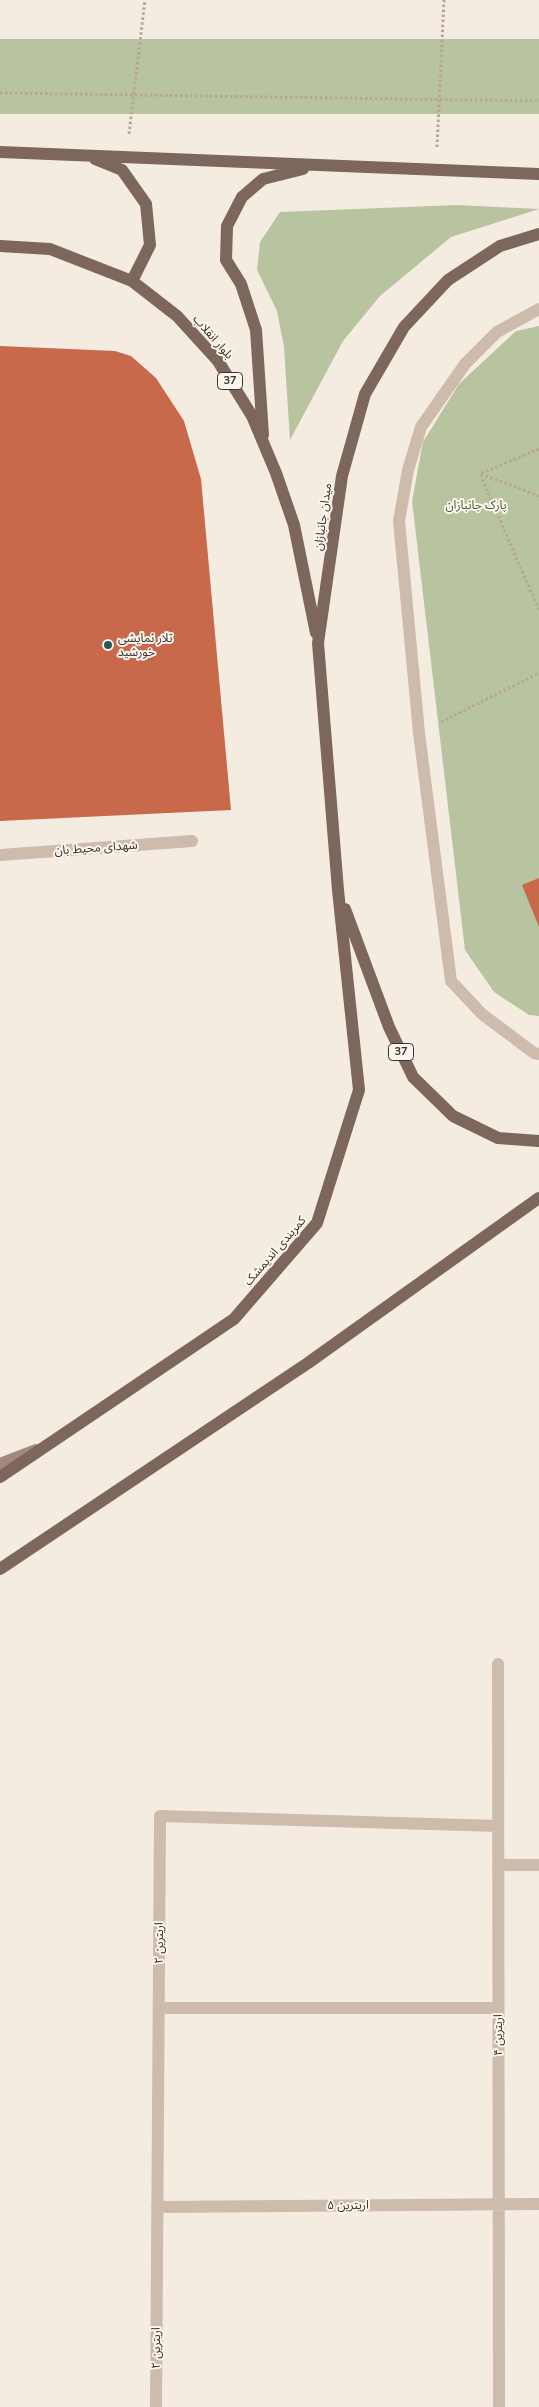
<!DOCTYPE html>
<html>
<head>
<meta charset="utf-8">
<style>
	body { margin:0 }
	canvas { display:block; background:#f4ebe1 }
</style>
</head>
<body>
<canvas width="539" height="2407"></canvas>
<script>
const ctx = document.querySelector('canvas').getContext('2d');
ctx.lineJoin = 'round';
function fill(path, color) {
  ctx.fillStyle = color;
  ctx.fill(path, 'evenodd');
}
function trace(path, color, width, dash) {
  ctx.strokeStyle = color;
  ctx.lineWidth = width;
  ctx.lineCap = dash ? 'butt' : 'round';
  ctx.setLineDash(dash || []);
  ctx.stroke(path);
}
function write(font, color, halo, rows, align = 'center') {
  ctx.font = font + ' Mulish,"Noto Sans Arabic",sans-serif';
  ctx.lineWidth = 4;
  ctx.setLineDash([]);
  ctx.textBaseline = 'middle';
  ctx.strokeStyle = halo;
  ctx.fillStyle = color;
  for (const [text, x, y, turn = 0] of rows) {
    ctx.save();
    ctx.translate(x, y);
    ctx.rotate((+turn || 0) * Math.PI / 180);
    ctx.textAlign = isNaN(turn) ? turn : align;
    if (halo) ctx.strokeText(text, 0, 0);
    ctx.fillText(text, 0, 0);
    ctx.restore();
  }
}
const green = new Path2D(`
	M 0,39 L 539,39 L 539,114 L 0,114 Z
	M 457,205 L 539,209 L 451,237 L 380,296 L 343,341 L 290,440 L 284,347 L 277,311 L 257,270 L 260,242 L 280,212 Z
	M 539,326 L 539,1016 L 529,1015 L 494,992 L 465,950 L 412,501 L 423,442 L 459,384 L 516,331 Z`);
const building = new Path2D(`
	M 0,346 L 115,351 L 131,356 L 156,378 L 184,421 L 201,479 L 231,810 L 0,821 Z
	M 539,878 L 539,927 L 522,885 Z`);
const path = new Path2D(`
	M 0,93 L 539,101
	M 129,134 L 145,0
	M 437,147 L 444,0
	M 539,449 L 480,474 L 539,610
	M 481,474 L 539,496
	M 441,722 L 539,673`);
const lane = new Path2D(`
	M 539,309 L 497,332 L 465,364 L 421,427 L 408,470 L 399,521 L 419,733 L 451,981 L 482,1014 L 534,1053 L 539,1054
	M 159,2008 L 498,2008`);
const street = new Path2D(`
	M 0,855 L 192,841
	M 498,1664 L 499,2407
	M 498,1865 L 539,1865
	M 157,2207 L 539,2204
	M 156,2407 L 160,1816 L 498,1826`);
const secondary = new Path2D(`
	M 0,1464 L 36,1450`);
const primary = new Path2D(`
	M 0,152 L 539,174
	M 95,159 L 122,170 L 146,204 L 150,245 L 132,281
	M 0,246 L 50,249 L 132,281 L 177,316 L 218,361 L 252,416 L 276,473 L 294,525 L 316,633
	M 263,435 L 256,330 L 241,284 L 226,260 L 227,226 L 242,197 L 263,179 L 303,169
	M 345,909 L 389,1027 L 413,1077 L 453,1116 L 498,1138 L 539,1141
	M 0,1477 L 234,1319 L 317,1223 L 359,1090 L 338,890 L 318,643 L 342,476 L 365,394 L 404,327 L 448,280 L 500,246 L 539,234
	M 0,1569 L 308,1363 L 539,1198`);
const markers = [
	[108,645,5,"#1f5a5e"]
];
const shields = [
	[230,381,25],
	[401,1052,25]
];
const shieldNames = [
	["37",230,381],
	["37",401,1052]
];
const streetNames = [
	["بلوار انقلاب",213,337,49],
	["میدان جانبازان",323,517,-82],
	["شهدای محیط بان",96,848,-4],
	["کمربندی اندیمشک",275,1251,-49],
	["اریترین ۲",159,1943,-90],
	["اریترین ۴",498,2035,-90],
	["اریترین ۵",348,2205],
	["اریترین ۲",156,2348,-90]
];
const parkNames = [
	["پارک جانبازان",476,505]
];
const poiNames = [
	["تلار نمایشی",118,638],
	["خورشید",118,652]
];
fill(green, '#b8c4a0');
fill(building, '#c8694b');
trace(path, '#b9a596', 3, [2.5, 2.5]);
trace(lane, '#cdbbac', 12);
trace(street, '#cdbbac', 12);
trace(secondary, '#a18a7d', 12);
trace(primary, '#7d675c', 12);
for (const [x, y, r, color] of markers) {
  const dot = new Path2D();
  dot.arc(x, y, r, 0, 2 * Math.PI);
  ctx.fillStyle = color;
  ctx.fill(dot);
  trace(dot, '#fbf5ee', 2);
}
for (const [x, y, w] of shields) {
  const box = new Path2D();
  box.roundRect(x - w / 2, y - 8.5, w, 17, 4);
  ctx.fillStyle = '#fbf5ee';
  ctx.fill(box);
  trace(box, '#3b302b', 1);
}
write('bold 11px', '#3b302b', null, shieldNames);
write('12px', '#3b302b', '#fbf5ee', streetNames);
write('12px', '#4a5a2e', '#fbf5ee', parkNames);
write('12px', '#3b302b', '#fbf5ee', poiNames, 'left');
</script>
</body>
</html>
